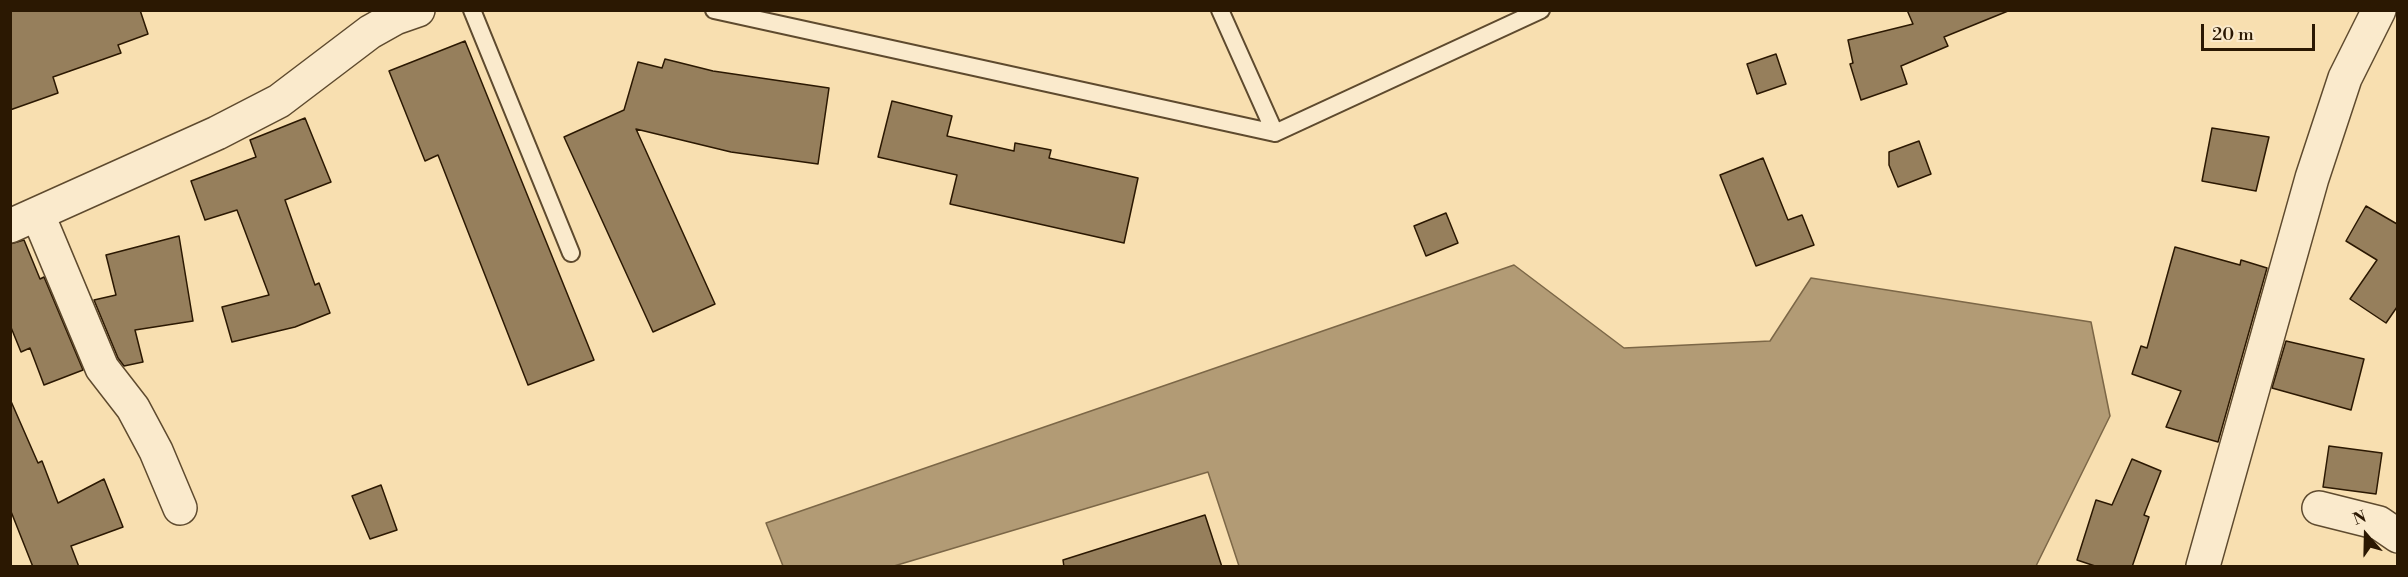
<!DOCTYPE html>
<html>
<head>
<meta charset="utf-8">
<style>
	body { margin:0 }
	#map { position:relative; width:2408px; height:577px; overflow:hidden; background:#f8dfb0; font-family:"Libre Bodoni",serif }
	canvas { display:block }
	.frame { position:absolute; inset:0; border:12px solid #2b1802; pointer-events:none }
	.north { position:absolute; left:2336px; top:505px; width:60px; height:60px; -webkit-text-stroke:4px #faeacc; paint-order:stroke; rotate:340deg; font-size:16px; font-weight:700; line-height:24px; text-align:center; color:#2b1802 }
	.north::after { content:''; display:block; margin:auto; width:21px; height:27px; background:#2b1802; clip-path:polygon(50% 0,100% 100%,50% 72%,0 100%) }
	.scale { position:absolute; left:2201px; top:24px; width:114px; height:27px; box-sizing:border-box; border:3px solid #2b1802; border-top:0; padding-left:8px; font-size:18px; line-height:21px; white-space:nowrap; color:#2b1802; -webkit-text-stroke:4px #faeacc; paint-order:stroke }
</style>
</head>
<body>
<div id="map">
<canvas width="2408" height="577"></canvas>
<div class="frame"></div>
<div class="north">N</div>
<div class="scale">20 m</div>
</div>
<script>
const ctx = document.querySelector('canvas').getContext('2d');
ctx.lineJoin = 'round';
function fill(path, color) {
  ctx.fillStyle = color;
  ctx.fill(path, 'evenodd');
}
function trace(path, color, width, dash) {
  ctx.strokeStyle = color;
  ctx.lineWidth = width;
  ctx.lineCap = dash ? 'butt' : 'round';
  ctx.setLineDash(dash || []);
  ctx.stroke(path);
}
const water = new Path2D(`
	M 1514,265 L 1624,348 L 1770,341 L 1811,278 L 2091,322 L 2110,416 L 2036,566 L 1239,566 L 1208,472 L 894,566 L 783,566 L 766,523 Z`);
const building = new Path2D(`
	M 10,10 L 140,10 L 148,34 L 118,45 L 121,53 L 53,77 L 58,93 L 10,110 Z
	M 1907,10 L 2008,11 L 1944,37 L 1948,46 L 1901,66 L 1907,84 L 1861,100 L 1850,64 L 1853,63 L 1848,40 L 1913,24 Z
	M 465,41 L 594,360 L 528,385 L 438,155 L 425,161 L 389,71 Z
	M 1776,54 L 1786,84 L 1757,94 L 1747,64 Z
	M 665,59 L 713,71 L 829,88 L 818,164 L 731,152 L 636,129 L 715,304 L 653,332 L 564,137 L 624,110 L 638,62 L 662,68 Z
	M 892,101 L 952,116 L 947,136 L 1014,151 L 1015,143 L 1051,150 L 1049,158 L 1138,178 L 1124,243 L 950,204 L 957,175 L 878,157 Z
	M 305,118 L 331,182 L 285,200 L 315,285 L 319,283 L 330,313 L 295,327 L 232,342 L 222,307 L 269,295 L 237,210 L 205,220 L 191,181 L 256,157 L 250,140 Z
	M 2212,128 L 2269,137 L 2256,191 L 2202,181 Z
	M 1919,141 L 1931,174 L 1898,187 L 1889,165 L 1889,152 Z
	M 1763,158 L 1788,220 L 1802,215 L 1814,245 L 1756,266 L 1720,175 Z
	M 2366,206 L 2397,224 L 2397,307 L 2386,323 L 2350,299 L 2377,260 L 2346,241 Z
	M 1446,213 L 1458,243 L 1426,256 L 1414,226 Z
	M 179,236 L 193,321 L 135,330 L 143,362 L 124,366 L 118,358 L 94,300 L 116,295 L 106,255 Z
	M 24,240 L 40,279 L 44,277 L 83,370 L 44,385 L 30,348 L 21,352 L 10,325 L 10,244 Z
	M 2175,247 L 2240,265 L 2241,260 L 2267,268 L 2218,442 L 2166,427 L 2181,391 L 2132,374 L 2141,346 L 2147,348 Z
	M 2286,341 L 2364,359 L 2351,410 L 2272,388 Z
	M 10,399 L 38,463 L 42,461 L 58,503 L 104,479 L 123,527 L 71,546 L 79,567 L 33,567 L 10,509 Z
	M 2329,446 L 2382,453 L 2376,494 L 2323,487 Z
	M 2132,459 L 2161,471 L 2144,515 L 2149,517 L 2132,567 L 2098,567 L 2077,560 L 2096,500 L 2112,505 Z
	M 381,485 L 397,530 L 370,539 L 352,496 Z
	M 1205,515 L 1222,567 L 1064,567 L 1063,560 Z`);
const lane = new Path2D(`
	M 472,10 L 571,253
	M 714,10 L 1275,133
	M 1220,10 L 1275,133 L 1541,10`);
const street = new Path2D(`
	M 38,215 L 102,368 L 133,408 L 156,451 L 180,508
	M 10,226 L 217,133 L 279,101 L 370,32 L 395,18 L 418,10
	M 2319,508 L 2379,523 L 2398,536
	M 2203,566 L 2312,178 L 2345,78 L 2379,10`);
fill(water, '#b29b75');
trace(water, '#7c6747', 1.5);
fill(building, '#967f5c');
trace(building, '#2b1802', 1.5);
trace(lane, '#5e4a2e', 20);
trace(street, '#5e4a2e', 36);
trace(lane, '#faeacc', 16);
trace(street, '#faeacc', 33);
</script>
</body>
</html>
